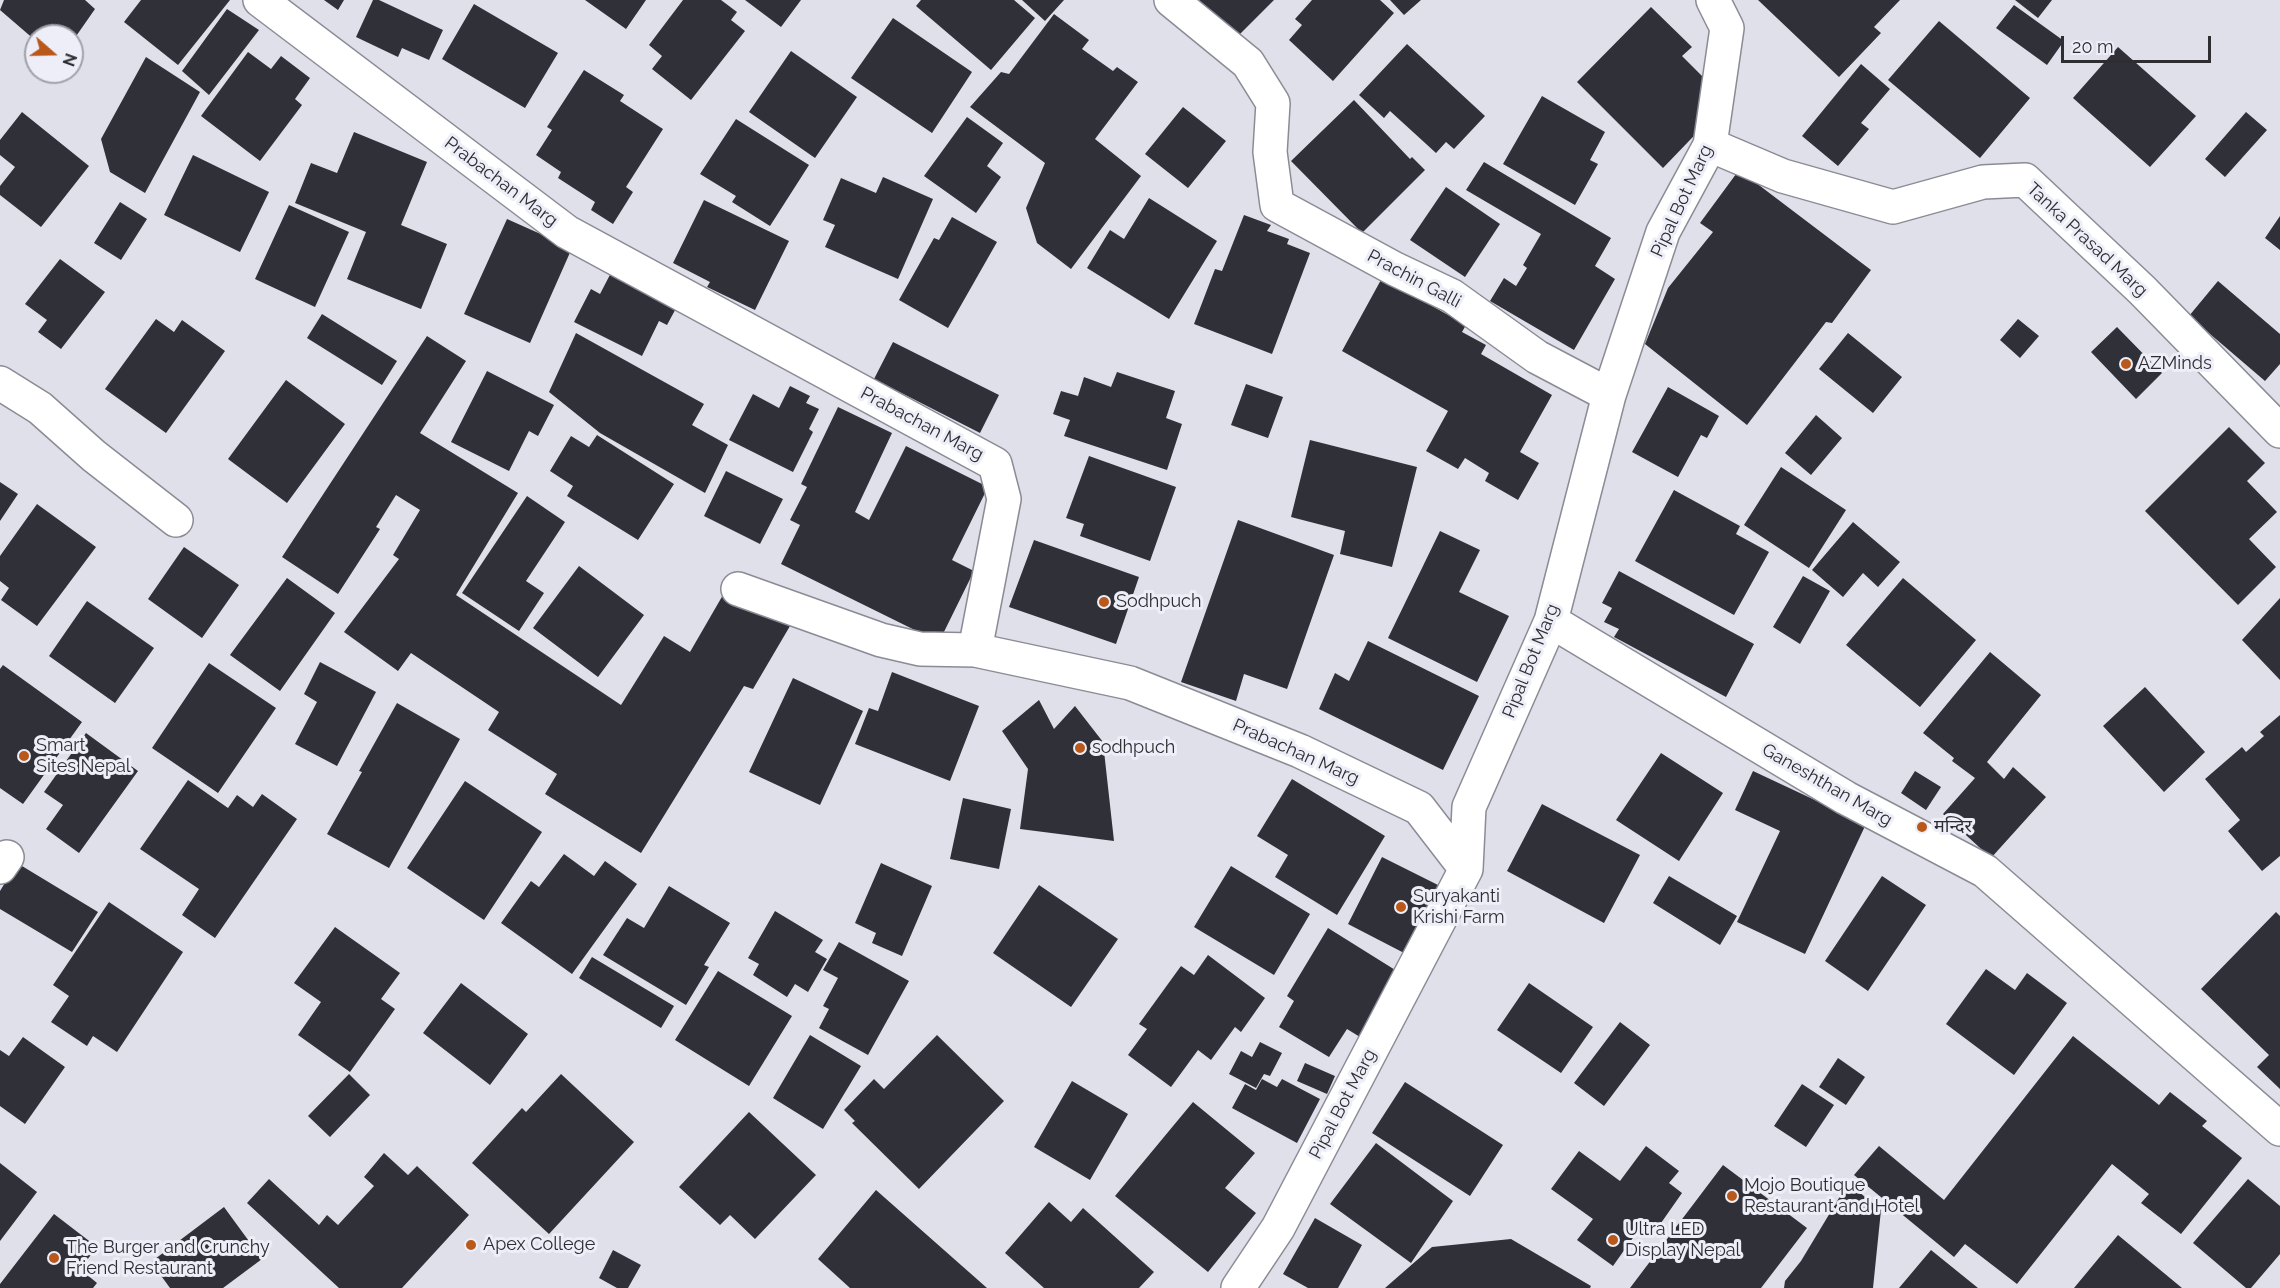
<!DOCTYPE html>
<html>
<head>
<meta charset="utf-8">
<style>
	body { margin:0 }
	#map { position:relative; width:2280px; height:1288px; overflow:hidden; background:#e0e0eb; font-family:Raleway,sans-serif }
	canvas { display:block }
	.north { position:absolute; left:24px; top:24px; width:60px; height:60px; box-sizing:border-box; background:#edeef8; border:2px solid #a1a1a9; border-radius:50%; rotate:110deg; font-size:16px; font-weight:700; line-height:24px; text-align:center; color:#2e2e32 }
	.north::after { content:''; display:block; margin:auto; width:21px; height:27px; background:#b9581b; clip-path:polygon(50% 0,100% 100%,50% 72%,0 100%) }
	.scale { position:absolute; left:2061px; top:36px; width:150px; height:27px; box-sizing:border-box; border:3px solid #2e2e32; border-top:0; padding-left:8px; font-size:18px; line-height:21px; white-space:nowrap; color:#2e2e32; -webkit-text-stroke:4px #edeef8; paint-order:stroke }
</style>
</head>
<body>
<div id="map">
<canvas width="2280" height="1288"></canvas>
<div class="north">N</div>
<div class="scale">20 m</div>
</div>
<script>
const ctx = document.querySelector('canvas').getContext('2d');
ctx.lineJoin = 'round';
function fill(path, color) {
  ctx.fillStyle = color;
  ctx.fill(path, 'evenodd');
}
function trace(path, color, width, dash) {
  ctx.strokeStyle = color;
  ctx.lineWidth = width;
  ctx.lineCap = dash ? 'butt' : 'round';
  ctx.setLineDash(dash || []);
  ctx.stroke(path);
}
function write(font, color, halo, rows, align = 'center') {
  ctx.font = font + ' Raleway,"Noto Sans Devanagari",sans-serif';
  ctx.lineWidth = 6;
  ctx.setLineDash([]);
  ctx.textBaseline = 'middle';
  ctx.strokeStyle = halo;
  ctx.fillStyle = color;
  for (const [text, x, y, turn = 0] of rows) {
    ctx.save();
    ctx.translate(x, y);
    ctx.rotate((+turn || 0) * Math.PI / 180);
    ctx.textAlign = isNaN(turn) ? turn : align;
    if (halo) ctx.strokeText(text, 0, 0);
    ctx.fillText(text, 0, 0);
    ctx.restore();
  }
}
const building = new Path2D(`
	M 4,0 L 85,0 L 95,9 L 72,42 L 72,36 L 36,36 L 36,41 L 0,10 Z
	M 141,0 L 230,0 L 178,65 L 124,22 Z
	M 324,0 L 344,0 L 338,10 Z
	M 373,0 L 379,0 L 443,30 L 429,60 L 402,48 L 398,57 L 356,37 Z
	M 585,0 L 646,0 L 626,29 Z
	M 683,0 L 721,0 L 737,12 L 731,20 L 745,31 L 691,100 L 652,69 L 662,56 L 649,45 Z
	M 745,0 L 801,0 L 781,27 Z
	M 921,0 L 1014,0 L 1035,18 L 991,70 L 916,6 Z
	M 1022,0 L 1064,0 L 1045,21 Z
	M 1199,0 L 1274,0 L 1237,37 Z
	M 1312,0 L 1380,0 L 1394,13 L 1333,81 L 1289,40 L 1302,25 L 1295,19 Z
	M 1390,0 L 1421,0 L 1404,15 Z
	M 1758,0 L 1900,0 L 1874,27 L 1881,33 L 1839,77 Z
	M 2015,0 L 2052,0 L 2038,18 Z
	M 474,4 L 558,53 L 525,108 L 442,59 Z
	M 2014,5 L 2064,41 L 2047,65 L 1996,28 Z
	M 1651,7 L 1692,47 L 1682,56 L 1713,87 L 1699,101 L 1714,115 L 1663,168 L 1577,82 Z
	M 227,9 L 259,30 L 209,95 L 182,71 Z
	M 1054,14 L 1089,40 L 1082,49 L 1113,71 L 1117,67 L 1138,82 L 1095,139 L 1141,176 L 1071,269 L 1037,243 L 1026,208 L 1045,163 L 970,107 L 1001,72 L 1009,74 Z
	M 893,18 L 972,72 L 932,133 L 851,78 Z
	M 1939,21 L 2030,98 L 1980,158 L 1888,80 Z
	M 1407,44 L 1485,116 L 1454,149 L 1446,142 L 1436,153 L 1390,111 L 1384,118 L 1359,95 Z
	M 2118,47 L 2196,116 L 2150,167 L 2073,98 Z
	M 791,51 L 857,97 L 815,158 L 749,112 Z
	M 248,52 L 271,69 L 281,56 L 310,78 L 295,99 L 302,105 L 260,161 L 201,116 Z
	M 146,57 L 200,92 L 145,193 L 110,172 L 101,139 Z
	M 1861,64 L 1890,89 L 1861,123 L 1869,129 L 1838,166 L 1802,136 Z
	M 584,70 L 624,95 L 620,101 L 663,129 L 626,187 L 633,192 L 613,224 L 591,210 L 595,202 L 558,178 L 561,172 L 536,155 L 552,130 L 547,127 Z
	M 1542,96 L 1605,132 L 1590,160 L 1598,164 L 1575,205 L 1503,164 Z
	M 1354,100 L 1410,159 L 1412,157 L 1425,170 L 1362,233 L 1291,161 Z
	M 1183,107 L 1226,141 L 1188,188 L 1145,154 Z
	M 22,112 L 89,166 L 41,227 L 0,195 L 0,186 L 15,167 L 0,155 L 0,140 Z
	M 2246,112 L 2267,130 L 2225,177 L 2205,159 Z
	M 967,117 L 1003,143 L 987,166 L 1001,177 L 976,213 L 924,176 Z
	M 736,119 L 809,165 L 770,226 L 732,202 L 736,196 L 700,174 Z
	M 354,132 L 427,162 L 401,225 L 447,244 L 421,309 L 347,279 L 366,232 L 295,203 L 311,163 L 337,173 Z
	M 193,155 L 269,192 L 240,252 L 164,215 Z
	M 1484,162 L 1611,238 L 1595,266 L 1615,279 L 1574,350 L 1490,301 L 1504,278 L 1516,286 L 1527,268 L 1523,265 L 1541,234 L 1466,190 Z
	M 1739,170 L 1871,270 L 1832,323 L 1826,322 L 1747,425 L 1645,344 L 1668,288 L 1713,232 L 1700,223 Z
	M 883,177 L 933,199 L 898,279 L 825,247 L 835,225 L 823,220 L 841,178 L 876,193 Z
	M 1446,187 L 1500,224 L 1465,277 L 1410,240 Z
	M 1149,198 L 1217,241 L 1169,319 L 1087,268 L 1110,230 L 1124,239 Z
	M 704,200 L 789,241 L 755,310 L 707,287 L 710,282 L 673,263 Z
	M 120,202 L 147,219 L 121,260 L 94,243 Z
	M 289,205 L 349,232 L 315,307 L 255,279 Z
	M 1244,215 L 1271,225 L 1267,231 L 1289,239 L 1287,244 L 1310,253 L 1272,354 L 1194,324 L 1215,269 L 1222,271 Z
	M 2280,216 L 2280,250 L 2265,238 Z
	M 952,217 L 997,242 L 948,328 L 899,300 L 934,238 L 939,240 Z
	M 507,219 L 572,248 L 530,343 L 464,314 Z
	M 60,259 L 105,292 L 61,349 L 38,332 L 47,320 L 25,304 Z
	M 614,267 L 680,301 L 667,325 L 659,321 L 642,356 L 574,322 L 591,289 L 600,294 Z
	M 1382,278 L 1466,325 L 1462,332 L 1486,345 L 1481,354 L 1552,395 L 1520,452 L 1539,463 L 1518,500 L 1485,481 L 1489,473 L 1465,458 L 1458,469 L 1426,451 L 1448,411 L 1342,351 Z
	M 2218,281 L 2280,334 L 2280,364 L 2265,381 L 2189,316 Z
	M 322,314 L 397,361 L 382,385 L 307,338 Z
	M 156,319 L 174,332 L 182,320 L 225,351 L 166,433 L 105,389 Z
	M 2018,319 L 2039,336 L 2020,358 L 2000,340 Z
	M 2117,327 L 2162,373 L 2136,399 L 2091,352 Z
	M 576,333 L 704,404 L 692,425 L 728,445 L 705,493 L 600,433 L 549,392 Z
	M 1848,333 L 1902,377 L 1873,413 L 1819,369 Z
	M 427,336 L 466,361 L 420,433 L 518,493 L 456,595 L 621,705 L 664,636 L 690,652 L 727,588 L 790,626 L 753,689 L 744,686 L 641,853 L 545,794 L 557,774 L 488,730 L 499,712 L 411,653 L 398,671 L 344,632 L 399,559 L 393,555 L 420,510 L 396,495 L 376,527 L 380,529 L 338,594 L 282,557 Z
	M 893,342 L 999,395 L 980,433 L 874,379 Z
	M 487,371 L 554,405 L 538,436 L 529,431 L 509,471 L 451,442 Z
	M 1117,372 L 1175,391 L 1166,418 L 1182,424 L 1167,470 L 1064,436 L 1070,420 L 1053,414 L 1061,391 L 1078,396 L 1084,377 L 1111,387 Z
	M 286,380 L 345,424 L 287,503 L 228,459 Z
	M 1246,384 L 1283,397 L 1268,438 L 1231,425 Z
	M 790,386 L 810,396 L 806,403 L 819,409 L 809,429 L 813,432 L 793,472 L 729,440 L 753,394 L 779,408 Z
	M 1668,387 L 1719,416 L 1707,438 L 1701,435 L 1678,477 L 1632,452 Z
	M 838,407 L 892,433 L 855,512 L 869,520 L 906,446 L 988,487 L 952,560 L 974,571 L 939,642 L 781,564 L 800,525 L 790,520 L 807,487 L 801,484 Z
	M 1816,415 L 1842,438 L 1811,475 L 1785,453 Z
	M 2229,427 L 2265,463 L 2247,481 L 2277,512 L 2249,539 L 2276,567 L 2238,605 L 2145,511 Z
	M 597,435 L 674,484 L 638,540 L 567,496 L 573,486 L 550,471 L 571,436 L 589,447 Z
	M 1310,440 L 1417,467 L 1392,567 L 1340,554 L 1345,531 L 1291,517 Z
	M 1089,456 L 1176,487 L 1150,561 L 1080,536 L 1084,524 L 1066,518 Z
	M 1781,467 L 1846,510 L 1809,568 L 1744,525 Z
	M 726,471 L 783,499 L 760,544 L 704,516 Z
	M 0,482 L 18,494 L 0,521 Z
	M 1674,490 L 1740,526 L 1736,534 L 1769,552 L 1734,615 L 1635,561 Z
	M 527,496 L 565,522 L 526,581 L 544,593 L 519,631 L 462,593 Z
	M 37,504 L 96,547 L 37,626 L 1,600 L 9,588 L 0,581 L 0,556 Z
	M 1238,520 L 1334,555 L 1287,689 L 1244,674 L 1236,701 L 1181,682 Z
	M 1853,522 L 1900,562 L 1878,587 L 1863,573 L 1843,597 L 1812,570 Z
	M 1440,531 L 1480,550 L 1459,592 L 1509,616 L 1477,682 L 1388,638 Z
	M 1034,540 L 1139,577 L 1116,644 L 1009,607 Z
	M 184,547 L 239,585 L 202,638 L 148,599 Z
	M 579,566 L 644,615 L 598,677 L 533,628 Z
	M 1619,571 L 1754,644 L 1726,697 L 1614,637 L 1619,629 L 1604,622 L 1612,608 L 1602,603 Z
	M 1803,576 L 1830,591 L 1800,644 L 1773,627 Z
	M 287,578 L 335,613 L 280,691 L 230,655 Z
	M 1903,578 L 1976,640 L 1920,707 L 1846,645 Z
	M 2280,598 L 2280,680 L 2242,640 Z
	M 87,601 L 154,648 L 115,703 L 49,656 Z
	M 1368,641 L 1479,696 L 1443,770 L 1319,709 L 1335,673 L 1349,681 Z
	M 1990,652 L 2041,695 L 1987,762 L 2004,779 L 2013,767 L 2046,797 L 1991,858 L 1943,814 L 1975,778 L 1952,761 L 1954,758 L 1923,733 Z
	M 320,662 L 376,692 L 337,766 L 295,744 L 317,702 L 304,694 Z
	M 209,663 L 276,708 L 218,793 L 152,748 Z
	M 3,665 L 82,722 L 23,804 L 0,788 L 0,669 Z
	M 892,672 L 979,706 L 950,781 L 855,744 L 869,708 L 878,711 Z
	M 793,678 L 863,711 L 820,805 L 749,772 Z
	M 2145,687 L 2205,752 L 2164,792 L 2103,726 Z
	M 1039,700 L 1054,729 L 1075,706 L 1103,742 L 1114,841 L 1020,829 L 1028,769 L 1002,731 Z
	M 397,703 L 460,739 L 389,868 L 327,834 L 362,772 L 359,771 Z
	M 2280,715 L 2280,856 L 2262,871 L 2228,831 L 2240,820 L 2205,779 L 2242,747 L 2246,752 L 2264,736 L 2260,732 Z
	M 86,733 L 138,771 L 79,853 L 46,829 L 63,805 L 44,792 Z
	M 1661,753 L 1723,793 L 1679,861 L 1616,820 Z
	M 1753,771 L 1866,824 L 1805,954 L 1737,922 L 1780,831 L 1735,810 Z
	M 1915,771 L 1941,787 L 1926,810 L 1901,793 Z
	M 1292,779 L 1385,836 L 1337,915 L 1275,877 L 1288,855 L 1257,836 Z
	M 188,780 L 228,808 L 237,795 L 253,807 L 262,794 L 297,819 L 215,938 L 182,915 L 199,889 L 140,849 Z
	M 465,781 L 542,832 L 484,920 L 407,868 Z
	M 963,798 L 1011,809 L 999,869 L 950,859 Z
	M 1542,804 L 1640,855 L 1604,923 L 1507,871 Z
	M 564,854 L 594,876 L 605,861 L 637,884 L 572,974 L 501,923 L 531,881 L 539,887 Z
	M 1382,857 L 1440,886 L 1406,954 L 1348,924 Z
	M 17,863 L 98,912 L 72,952 L 0,909 L 0,891 Z
	M 881,863 L 932,886 L 902,956 L 872,943 L 876,933 L 855,923 Z
	M 1231,866 L 1310,914 L 1274,975 L 1194,927 Z
	M 1669,876 L 1737,916 L 1720,945 L 1653,903 Z
	M 1882,876 L 1926,905 L 1868,991 L 1825,961 Z
	M 1039,885 L 1118,939 L 1071,1007 L 993,953 Z
	M 669,886 L 730,923 L 704,965 L 709,967 L 686,1005 L 603,955 L 627,918 L 644,928 Z
	M 109,902 L 183,952 L 117,1052 L 93,1036 L 87,1046 L 51,1022 L 69,996 L 53,985 Z
	M 775,911 L 823,940 L 815,952 L 827,959 L 808,992 L 795,984 L 787,997 L 753,975 L 759,964 L 748,958 Z
	M 2276,912 L 2280,916 L 2280,1089 L 2257,1067 L 2269,1055 L 2201,989 Z
	M 335,927 L 400,973 L 381,999 L 395,1009 L 350,1072 L 298,1035 L 321,1002 L 294,983 Z
	M 1328,928 L 1400,973 L 1360,1037 L 1347,1029 L 1329,1057 L 1279,1027 L 1294,1001 L 1287,996 Z
	M 839,942 L 909,981 L 868,1055 L 819,1028 L 829,1009 L 823,1006 L 838,978 L 823,970 Z
	M 1208,955 L 1265,998 L 1241,1032 L 1235,1027 L 1211,1060 L 1198,1050 L 1171,1087 L 1128,1055 L 1147,1029 L 1139,1024 L 1181,966 L 1194,975 Z
	M 592,957 L 674,1006 L 661,1028 L 579,978 Z
	M 1986,969 L 2015,990 L 2027,973 L 2067,1003 L 2014,1075 L 1946,1024 Z
	M 718,971 L 792,1016 L 749,1086 L 675,1040 Z
	M 461,983 L 528,1034 L 490,1085 L 423,1033 Z
	M 1529,983 L 1593,1027 L 1561,1073 L 1497,1030 Z
	M 1620,1022 L 1650,1045 L 1604,1106 L 1574,1083 Z
	M 810,1035 L 861,1066 L 823,1129 L 773,1098 Z
	M 937,1035 L 1004,1101 L 919,1189 L 852,1123 L 855,1121 L 844,1110 L 874,1079 L 884,1089 Z
	M 2073,1036 L 2159,1105 L 2170,1092 L 2207,1121 L 2202,1126 L 2242,1158 L 2181,1234 L 2141,1203 L 2149,1194 L 2112,1164 L 2017,1284 L 1965,1244 L 1954,1257 L 1854,1175 L 1879,1146 L 1944,1200 Z
	M 23,1037 L 65,1067 L 25,1124 L 0,1106 L 0,1050 L 9,1056 Z
	M 1260,1042 L 1282,1053 L 1270,1076 L 1264,1074 L 1256,1088 L 1229,1074 L 1241,1051 L 1252,1057 Z
	M 1838,1058 L 1865,1077 L 1846,1105 L 1819,1087 Z
	M 1305,1063 L 1335,1076 L 1327,1094 L 1297,1081 Z
	M 349,1074 L 370,1095 L 330,1137 L 308,1116 Z
	M 561,1074 L 634,1142 L 549,1234 L 472,1163 L 522,1108 L 526,1112 Z
	M 1262,1079 L 1277,1087 L 1282,1079 L 1320,1099 L 1297,1143 L 1232,1108 L 1245,1084 L 1256,1090 Z
	M 1072,1081 L 1128,1114 L 1090,1180 L 1034,1147 Z
	M 1405,1082 L 1503,1145 L 1470,1196 L 1372,1133 Z
	M 1802,1084 L 1834,1105 L 1806,1147 L 1774,1126 Z
	M 1193,1102 L 1255,1153 L 1225,1188 L 1256,1213 L 1208,1272 L 1115,1196 Z
	M 749,1112 L 816,1175 L 755,1239 L 730,1215 L 720,1225 L 679,1187 Z
	M 1376,1143 L 1453,1201 L 1411,1263 L 1330,1204 Z
	M 1646,1146 L 1679,1171 L 1669,1183 L 1682,1193 L 1654,1233 L 1642,1225 L 1613,1266 L 1577,1240 L 1593,1219 L 1551,1189 L 1579,1151 L 1620,1181 Z
	M 384,1153 L 408,1175 L 417,1166 L 469,1215 L 402,1288 L 339,1288 L 247,1203 L 269,1179 L 319,1225 L 327,1215 L 338,1225 L 374,1186 L 364,1177 Z
	M 0,1163 L 37,1192 L 0,1241 Z
	M 1723,1165 L 1807,1228 L 1761,1288 L 1630,1288 Z
	M 2248,1179 L 2280,1206 L 2280,1254 L 2251,1288 L 2246,1288 L 2193,1243 Z
	M 1848,1183 L 1881,1210 L 1873,1288 L 1784,1288 L 1785,1281 L 1801,1261 Z
	M 876,1190 L 987,1288 L 850,1288 L 818,1259 Z
	M 1049,1202 L 1071,1222 L 1083,1208 L 1154,1272 L 1139,1288 L 1044,1288 L 1005,1253 Z
	M 224,1207 L 262,1259 L 223,1288 L 170,1288 L 151,1262 Z
	M 54,1214 L 97,1247 L 80,1269 L 97,1283 L 93,1288 L 0,1288 L 0,1284 Z
	M 1315,1218 L 1362,1245 L 1338,1288 L 1308,1288 L 1283,1274 Z
	M 2118,1235 L 2182,1288 L 2074,1288 Z
	M 1511,1239 L 1591,1286 L 1590,1288 L 1385,1288 L 1432,1247 Z
	M 613,1250 L 641,1265 L 628,1288 L 617,1288 L 599,1278 Z
	M 1931,1250 L 1978,1288 L 1899,1288 Z`);
const minor = new Path2D(`
	M 260,0 L 567,232 L 995,464 L 1004,499 L 975,650 L 1130,683 L 1300,751 L 1419,808 L 1466,869
	M 1171,0 L 1248,63 L 1273,103 L 1270,152 L 1277,205 L 1395,269 L 1452,296 L 1537,357 L 1609,395
	M 1710,145 L 1783,176 L 1893,207 L 1983,182 L 2025,180 L 2142,290 L 2280,431
	M 0,383 L 40,408 L 94,456 L 176,520
	M 738,589 L 881,640 L 920,649 L 975,650
	M 1551,621 L 1846,798 L 1985,871 L 2280,1129
	M 0,867 L 7,857
	M 1238,1288 L 1278,1228 L 1466,869 L 1469,807 L 1551,621 L 1609,395 L 1663,232 L 1710,145 L 1727,28 L 1713,0`);
const markers = [
	[2126,364,6,"#b9581b"],
	[1104,602,6,"#b9581b"],
	[1080,748,6,"#b9581b"],
	[24,756,6,"#b9581b"],
	[1922,827,6,"#b9581b"],
	[1401,907,6,"#b9581b"],
	[1732,1196,6,"#b9581b"],
	[1613,1240,6,"#b9581b"],
	[471,1245,6,"#b9581b"],
	[54,1258,6,"#b9581b"]
];
const streetNames = [
	["Prabachan Marg",501,182,37],
	["Pipal Bot Marg",1682,201,-65],
	["Tanka Prasad Marg",2087,240,43],
	["Prachin Galli",1414,279,28],
	["Prabachan Marg",922,424,28],
	["Pipal Bot Marg",1531,661,-68],
	["Prabachan Marg",1296,752,24],
	["Ganeshthan Marg",1827,785,30],
	["Pipal Bot Marg",1343,1104,-62]
];
const poiNames = [
	["AZMinds",2138,364],
	["Sodhpuch",1116,602],
	["Smart",36,746],
	["Sites Nepal",36,767],
	["sodhpuch",1092,748],
	["मन्दिर",1934,827],
	["Suryakanti",1413,897],
	["Krishi Farm",1413,918],
	["Mojo Boutique",1744,1186],
	["Restaurant and Hotel",1744,1207],
	["Ultra LED",1625,1230],
	["Display Nepal",1625,1251],
	["Apex College",483,1245],
	["The Burger and Crunchy",66,1248],
	["Friend Restaurant",66,1269]
];
fill(building, '#2f3038');
trace(minor, '#8a8b95', 36);
trace(minor, '#fff', 33);
for (const [x, y, r, color] of markers) {
  const dot = new Path2D();
  dot.arc(x, y, r, 0, 2 * Math.PI);
  ctx.fillStyle = color;
  ctx.fill(dot);
  trace(dot, '#edeef8', 2);
}
write('18px', '#2e2e32', '#edeef8', streetNames);
write('18px', '#2e2e32', '#edeef8', poiNames, 'left');
</script>
</body>
</html>
